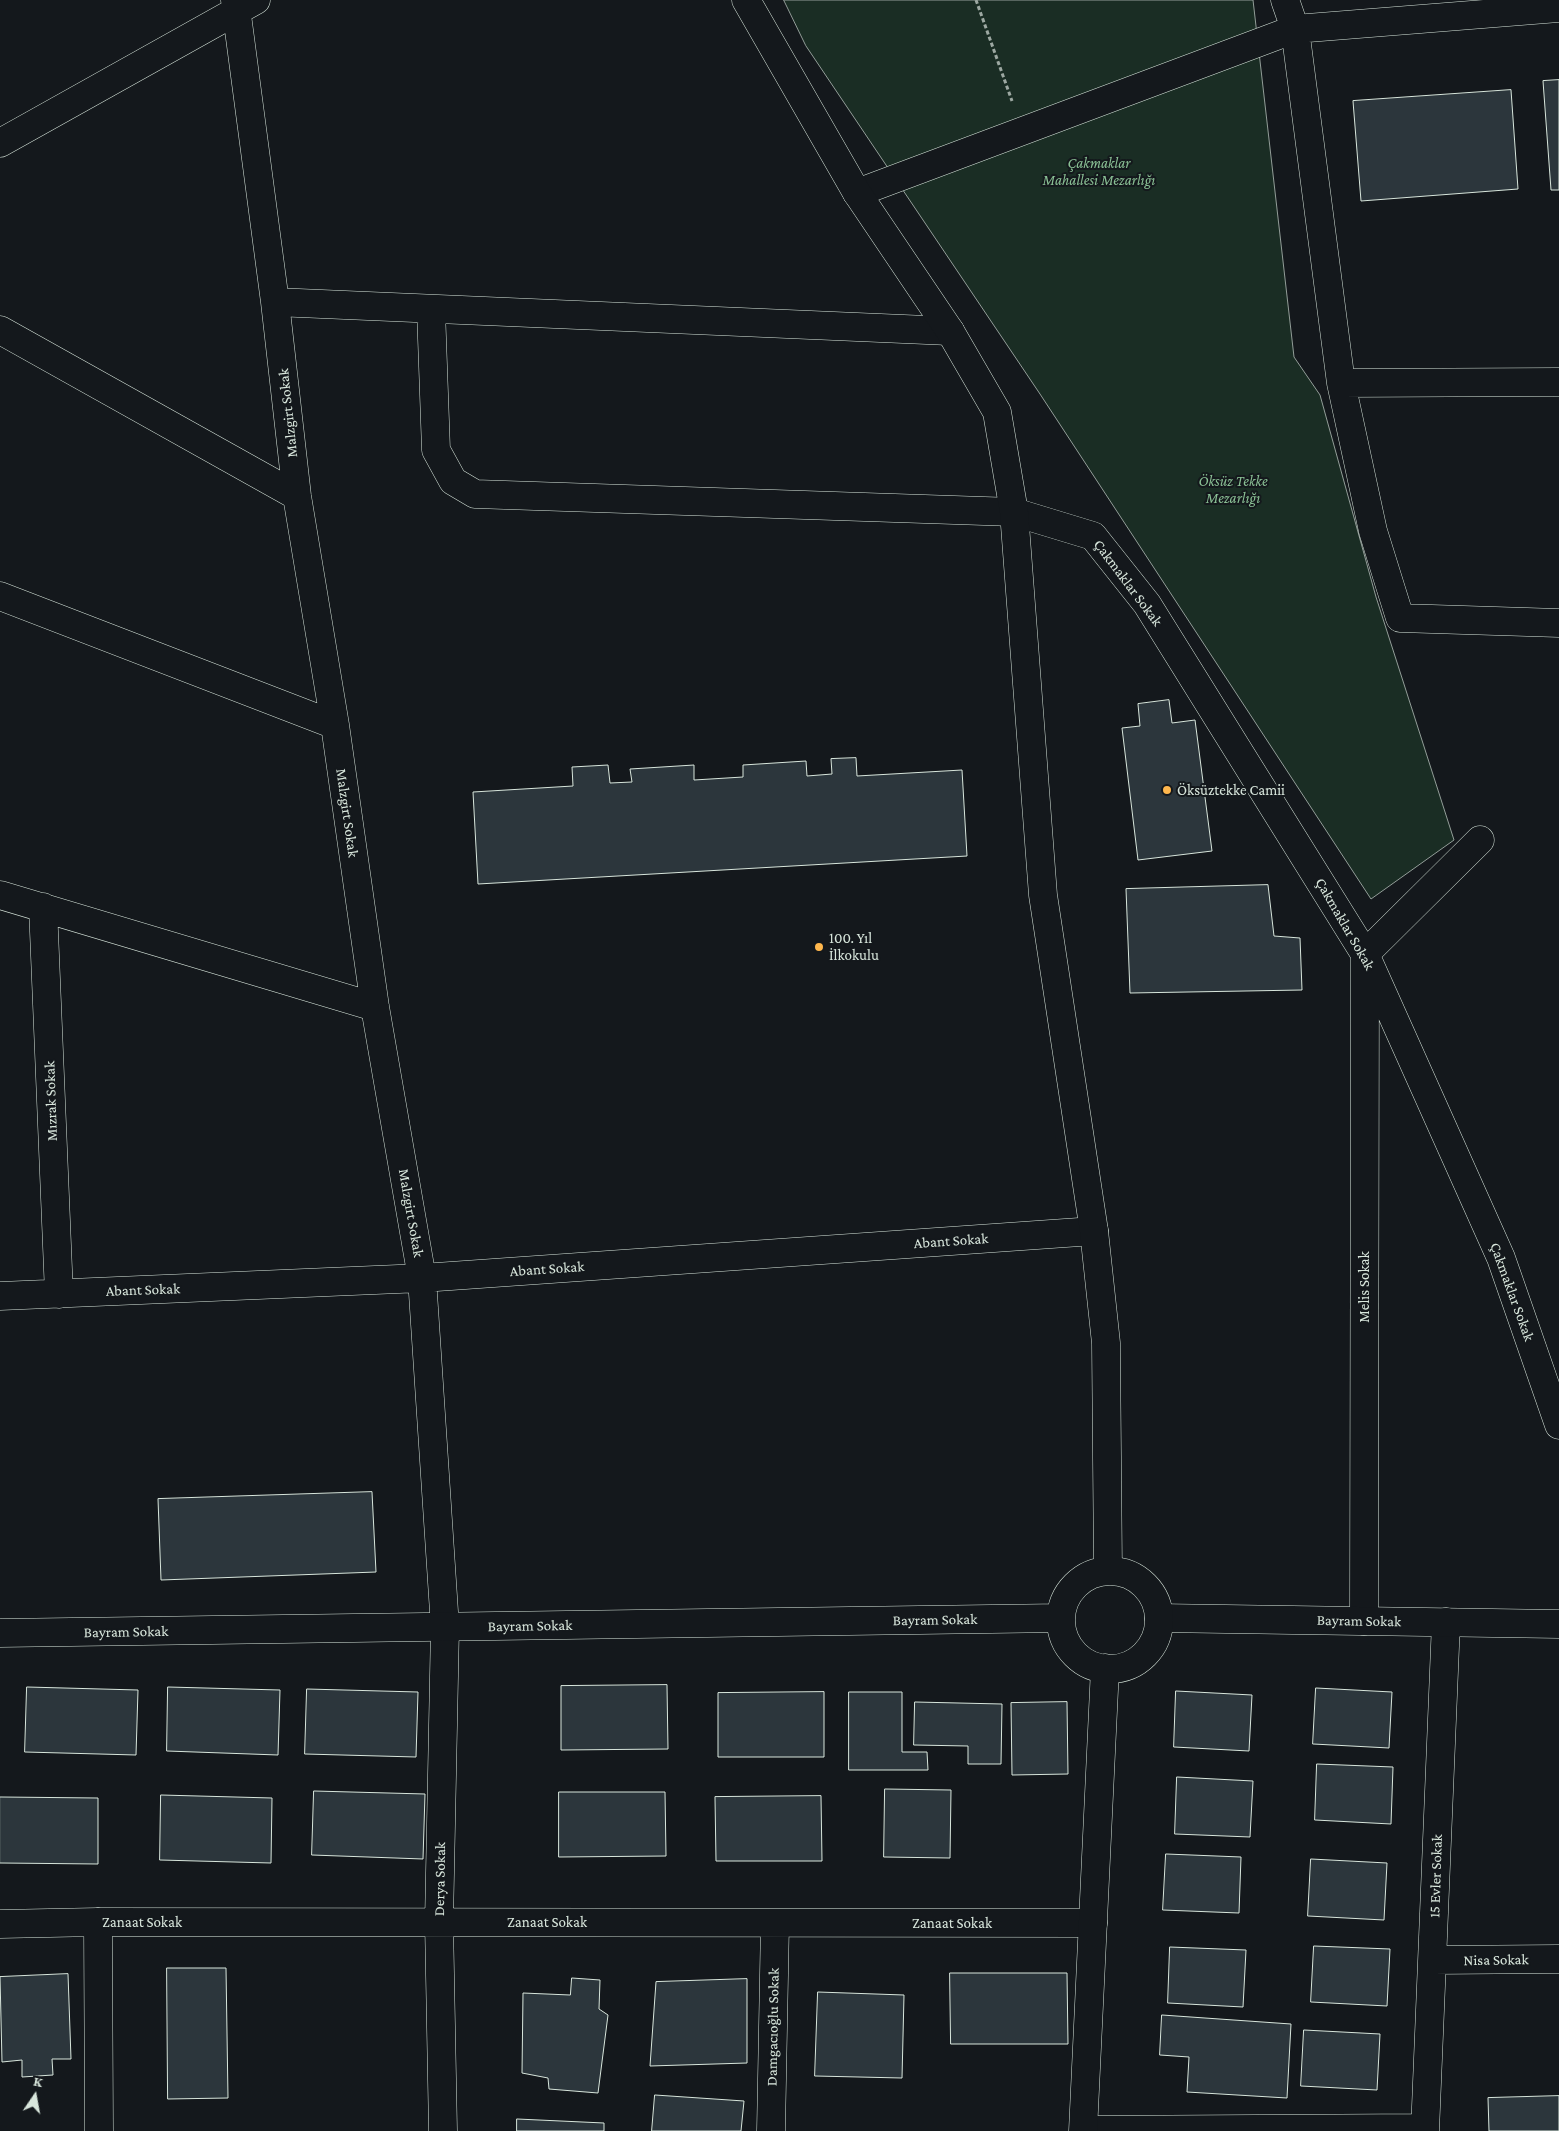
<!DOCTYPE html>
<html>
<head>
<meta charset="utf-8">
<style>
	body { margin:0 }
	#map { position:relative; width:1559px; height:2131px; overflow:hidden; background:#14181c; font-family:"Crimson Pro",serif }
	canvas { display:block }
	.north { position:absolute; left:10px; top:2071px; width:50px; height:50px; -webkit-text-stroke:4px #14181c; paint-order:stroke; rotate:12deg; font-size:14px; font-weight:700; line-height:20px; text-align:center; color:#d8e6dc }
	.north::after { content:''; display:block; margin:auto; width:18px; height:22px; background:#d8e6dc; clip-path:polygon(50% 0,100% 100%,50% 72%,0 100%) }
</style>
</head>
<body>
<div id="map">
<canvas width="1559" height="2131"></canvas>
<div class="north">K</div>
</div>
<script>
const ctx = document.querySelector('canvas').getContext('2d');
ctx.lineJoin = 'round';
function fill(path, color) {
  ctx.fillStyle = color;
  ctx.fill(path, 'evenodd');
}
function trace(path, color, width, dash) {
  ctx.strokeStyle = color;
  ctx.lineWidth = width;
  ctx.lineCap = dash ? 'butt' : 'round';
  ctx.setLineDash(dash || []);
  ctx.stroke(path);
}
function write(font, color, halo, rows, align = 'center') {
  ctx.font = font + ' "Crimson Pro",serif';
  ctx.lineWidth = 4;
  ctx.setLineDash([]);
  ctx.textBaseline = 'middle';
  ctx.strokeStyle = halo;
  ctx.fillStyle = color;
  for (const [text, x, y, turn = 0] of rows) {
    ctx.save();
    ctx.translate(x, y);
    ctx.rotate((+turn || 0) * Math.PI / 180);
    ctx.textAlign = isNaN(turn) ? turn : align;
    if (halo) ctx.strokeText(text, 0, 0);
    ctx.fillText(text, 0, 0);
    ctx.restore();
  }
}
const green = new Path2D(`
	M 784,0 L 1253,0 L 1294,357 L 1320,395 L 1376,597 L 1454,840 L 1371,899 L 1040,394 L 806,46 Z`);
const building = new Path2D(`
	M 1559,80 L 1559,190 L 1551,190 L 1543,81 Z
	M 1511,90 L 1518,189 L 1361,201 L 1353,101 Z
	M 1169,700 L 1172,723 L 1195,720 L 1212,851 L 1138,860 L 1122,728 L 1140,726 L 1138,704 Z
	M 856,758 L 857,776 L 962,770 L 967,856 L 478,884 L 473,792 L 573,786 L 572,767 L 608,765 L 610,783 L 632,782 L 630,769 L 694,765 L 694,780 L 743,777 L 743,765 L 806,761 L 807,776 L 832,774 L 831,759 Z
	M 1268,885 L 1274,936 L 1300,938 L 1302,990 L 1130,993 L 1126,889 Z
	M 372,1492 L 376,1572 L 161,1580 L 158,1499 Z
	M 667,1685 L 668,1749 L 561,1750 L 561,1686 Z
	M 27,1687 L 138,1690 L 136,1755 L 25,1752 Z
	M 168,1687 L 280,1690 L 278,1755 L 167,1751 Z
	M 1316,1688 L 1392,1692 L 1389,1748 L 1313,1744 Z
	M 307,1689 L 418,1692 L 416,1757 L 305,1754 Z
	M 1176,1691 L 1252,1695 L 1249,1751 L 1174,1747 Z
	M 824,1692 L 824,1757 L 718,1757 L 718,1693 Z
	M 849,1692 L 902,1692 L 902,1752 L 927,1752 L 928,1770 L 849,1770 Z
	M 915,1702 L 1002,1704 L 1001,1764 L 968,1764 L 968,1746 L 914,1745 Z
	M 1067,1702 L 1068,1774 L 1012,1775 L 1011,1703 Z
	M 1317,1764 L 1393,1767 L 1391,1824 L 1315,1820 Z
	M 1177,1777 L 1253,1781 L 1250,1837 L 1175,1834 Z
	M 885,1789 L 951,1790 L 950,1858 L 884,1857 Z
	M 314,1791 L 425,1794 L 423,1859 L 312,1855 Z
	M 559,1792 L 665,1792 L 666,1856 L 559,1857 Z
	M 161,1795 L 272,1798 L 271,1863 L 160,1860 Z
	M 821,1796 L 822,1861 L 716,1861 L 715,1797 Z
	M 0,1797 L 98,1798 L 98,1864 L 0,1863 Z
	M 1166,1854 L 1241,1857 L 1239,1913 L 1163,1910 Z
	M 1311,1859 L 1387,1863 L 1384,1920 L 1308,1916 Z
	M 1314,1946 L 1390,1949 L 1387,2006 L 1311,2002 Z
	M 1170,1947 L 1246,1950 L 1243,2007 L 1168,2003 Z
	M 167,1968 L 226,1968 L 228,2098 L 168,2099 Z
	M 950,1973 L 1067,1973 L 1068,2044 L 951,2044 Z
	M 68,1974 L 71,2059 L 52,2059 L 53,2075 L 22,2077 L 22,2060 L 2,2062 L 0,1977 Z
	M 572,1978 L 600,1980 L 599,2009 L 608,2015 L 598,2093 L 549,2089 L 548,2078 L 522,2073 L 523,1993 L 570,1995 Z
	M 747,1979 L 747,2063 L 650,2066 L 656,1982 Z
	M 818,1992 L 904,1995 L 902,2078 L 815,2076 Z
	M 1162,2015 L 1291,2024 L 1287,2098 L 1187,2092 L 1189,2057 L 1160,2055 Z
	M 1304,2030 L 1380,2034 L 1377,2090 L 1301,2086 Z
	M 655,2095 L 744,2101 L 741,2131 L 652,2131 Z
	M 1559,2096 L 1559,2131 L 1489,2131 L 1488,2098 Z
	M 517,2119 L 604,2123 L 604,2131 L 517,2131 Z`);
const path = new Path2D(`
	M 976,0 L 1012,101`);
const minor = new Path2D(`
	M 235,0 L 275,302 L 297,496 L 335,725 L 375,1007 L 422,1278 L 445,1627 L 439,1922 L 443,2131
	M 1285,0 L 1295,29 L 1341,383
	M 0,143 L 256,0
	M 857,193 L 1295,29 L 1559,8
	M 275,302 L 950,331
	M 431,310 L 436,450 L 453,481 L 475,494 L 1014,512 L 1093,536 L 1147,604 L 1365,954 L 1501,1258 L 1559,1425
	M 0,330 L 297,496
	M 1559,382 L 1341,383 L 1373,531 L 1400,618 L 1559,623
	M 0,596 L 335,725
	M 0,895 L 375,1007
	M 43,907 L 59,1294
	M 0,1296 L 422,1278 L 1094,1231
	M 1364,1621 L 1365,954 L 1480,840
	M 98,1922 L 99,2131
	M 0,1924 L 98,1922 L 1093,1923
	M 1433,1960 L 1559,1959
	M 1084,2130 L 1425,2128
	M 771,2131 L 775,1923
	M 1425,2131 L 1446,1622`);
const secondary = new Path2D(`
	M 1159,1618 L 1559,1624`);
const primary = new Path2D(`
	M 746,0 L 857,193 L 950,331 L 997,412 L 1014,512 L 1043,895 L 1094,1231 L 1106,1343 L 1108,1571
	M1061 1620a49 49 0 1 1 98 0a49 49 0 1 1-98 0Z
	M 0,1633 L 1061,1618
	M 1083,2131 L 1105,1668`);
const markers = [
	[1167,790,5,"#ffb74d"],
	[819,947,5,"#ffb74d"]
];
const parkNames = [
	["Çakmaklar",1099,163],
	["Mahallesi Mezarlığı",1099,180],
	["Öksüz Tekke",1233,481],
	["Mezarlığı",1233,498]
];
const streetNames = [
	["Malzgirt Sokak",288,413,-96],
	["Çakmaklar Sokak",1128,583,53],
	["Malzgirt Sokak",347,813,82],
	["Çakmaklar Sokak",1345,924,60],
	["Mızrak Sokak",51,1101,-92],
	["Malzgirt Sokak",411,1213,80],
	["Abant Sokak",951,1241,-4],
	["Abant Sokak",547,1269,-4],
	["Melis Sokak",1364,1287,-90],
	["Abant Sokak",143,1290,-2],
	["Çakmaklar Sokak",1512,1292,70],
	["Bayram Sokak",935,1620,-1],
	["Bayram Sokak",1359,1621,1],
	["Bayram Sokak",530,1626,-1],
	["Bayram Sokak",126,1632,-1],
	["15 Evler Sokak",1436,1876,-88],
	["Derya Sokak",440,1879,-89],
	["Zanaat Sokak",142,1922],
	["Zanaat Sokak",547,1922],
	["Zanaat Sokak",952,1923],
	["Nisa Sokak",1496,1960,-1],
	["Damgacıoğlu Sokak",773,2027,-89]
];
const poiNames = [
	["Öksüztekke Camii",1177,790],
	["100. Yıl",829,938],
	["İlkokulu",829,955]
];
fill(green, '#1a2d24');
trace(green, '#939e99', 1);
fill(building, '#2c363c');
trace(building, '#d8e6dc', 1);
trace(minor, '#d8e6dc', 29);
trace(secondary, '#d8e6dc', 29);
trace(primary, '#d8e6dc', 29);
trace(path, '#9da8a2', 3, [4, 2.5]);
trace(minor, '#14181c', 28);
trace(secondary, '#14181c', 28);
trace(primary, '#14181c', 28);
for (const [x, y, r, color] of markers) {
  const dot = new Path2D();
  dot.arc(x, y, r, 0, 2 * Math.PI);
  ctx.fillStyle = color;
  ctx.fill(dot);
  trace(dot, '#14181c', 2);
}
write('italic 15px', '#8ac095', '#14181c', parkNames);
write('15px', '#d8e6dc', '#14181c', streetNames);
write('15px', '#d8e6dc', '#14181c', poiNames, 'left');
</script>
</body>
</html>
